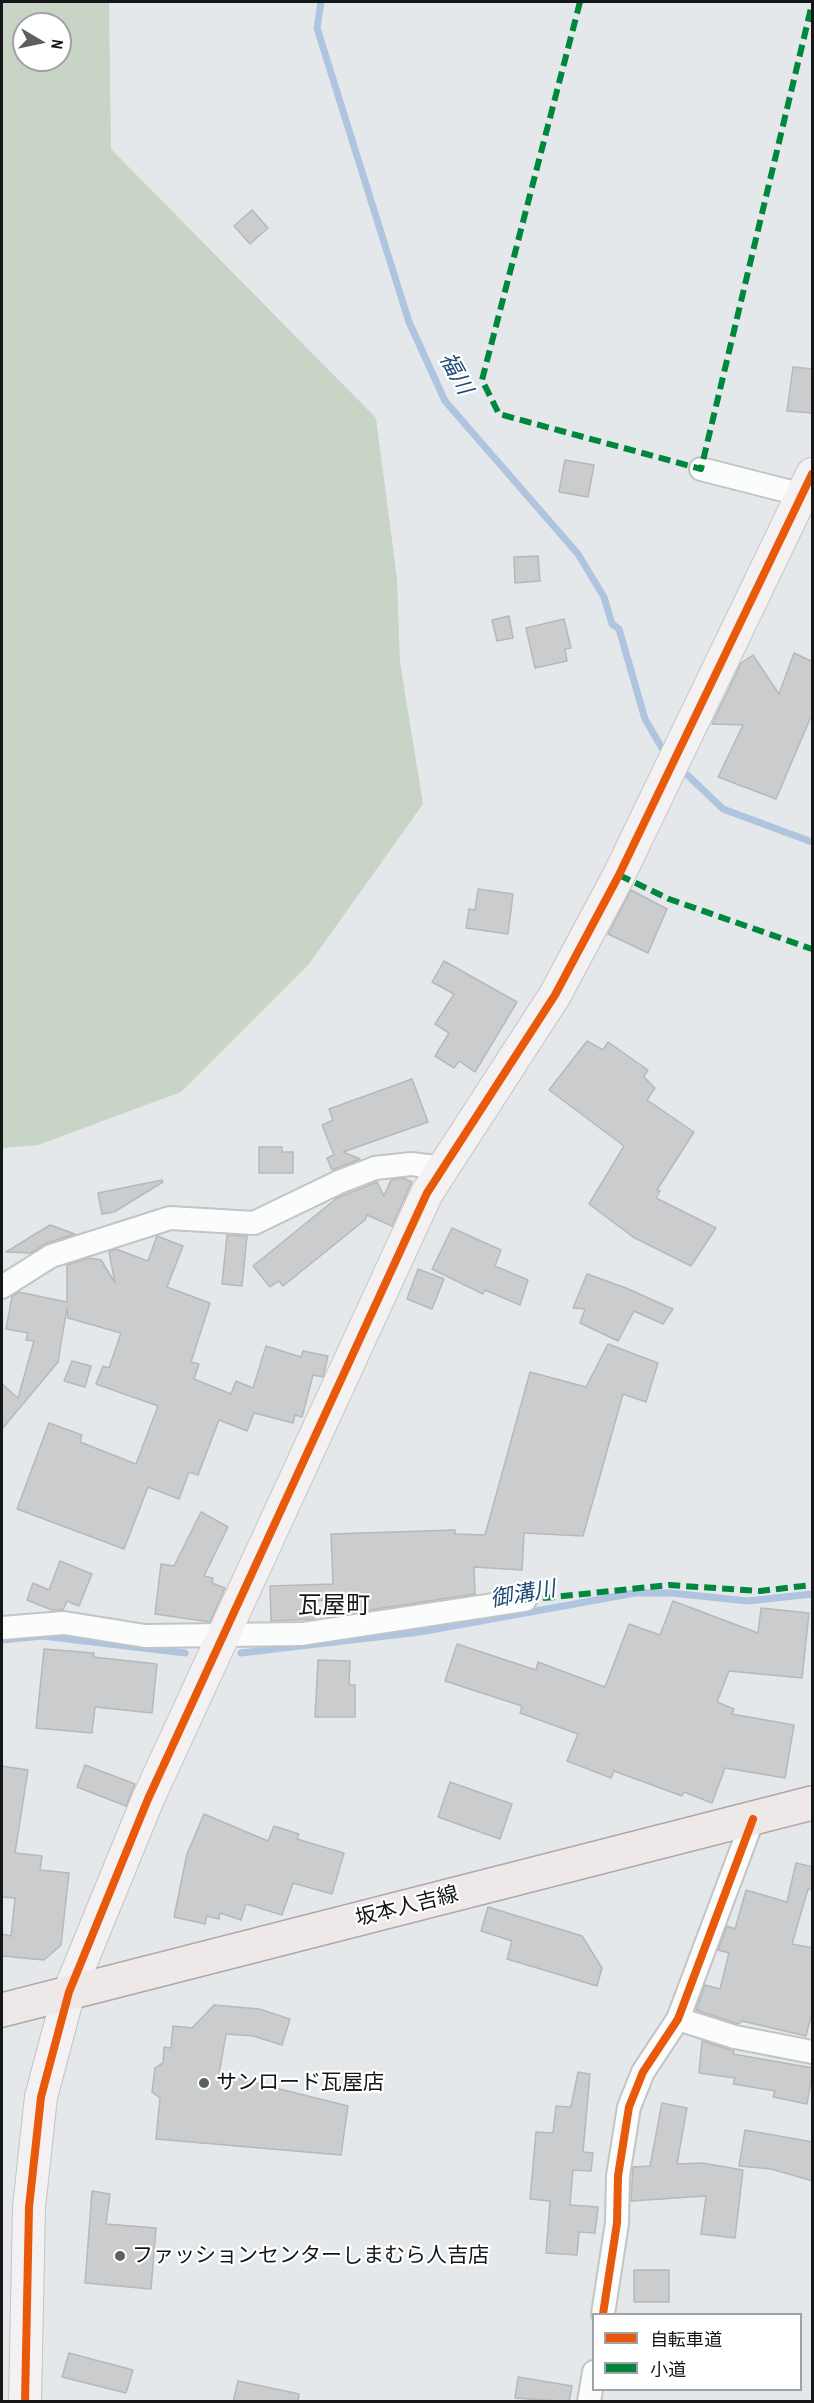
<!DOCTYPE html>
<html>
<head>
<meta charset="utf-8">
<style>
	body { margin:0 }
	#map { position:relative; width:814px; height:2403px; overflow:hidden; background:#e5e8ea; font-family:"Archivo Narrow","Noto Sans JP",sans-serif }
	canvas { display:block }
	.frame { position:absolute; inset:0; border:3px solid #141618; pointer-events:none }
	.legend { position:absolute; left:592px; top:2313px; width:210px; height:78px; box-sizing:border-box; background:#fff; border:2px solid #a1a2a3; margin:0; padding:8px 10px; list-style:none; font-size:18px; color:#141618 }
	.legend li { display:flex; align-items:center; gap:12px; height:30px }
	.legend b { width:30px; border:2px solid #a1a2a3 }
	.north { position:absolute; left:12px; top:12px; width:60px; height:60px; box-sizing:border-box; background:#fff; border:2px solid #a1a2a3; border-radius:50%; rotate:99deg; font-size:16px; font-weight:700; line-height:24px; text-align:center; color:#141618 }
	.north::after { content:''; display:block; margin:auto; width:21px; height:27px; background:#5d6062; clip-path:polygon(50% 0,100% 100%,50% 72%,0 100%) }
</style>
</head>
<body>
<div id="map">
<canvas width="814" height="2403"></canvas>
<div class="frame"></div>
<ul class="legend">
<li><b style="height:8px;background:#e8590c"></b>自転車道</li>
<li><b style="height:8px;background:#00873e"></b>小道</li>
</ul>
<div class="north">N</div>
</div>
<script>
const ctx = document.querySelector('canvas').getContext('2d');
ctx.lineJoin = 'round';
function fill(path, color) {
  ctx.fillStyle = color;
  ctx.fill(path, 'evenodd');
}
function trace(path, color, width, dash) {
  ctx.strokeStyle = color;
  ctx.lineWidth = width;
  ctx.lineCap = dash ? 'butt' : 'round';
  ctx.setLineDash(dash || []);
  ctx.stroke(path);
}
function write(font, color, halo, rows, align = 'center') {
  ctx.font = font + ' "Archivo Narrow","Noto Sans JP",sans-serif';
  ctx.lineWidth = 4.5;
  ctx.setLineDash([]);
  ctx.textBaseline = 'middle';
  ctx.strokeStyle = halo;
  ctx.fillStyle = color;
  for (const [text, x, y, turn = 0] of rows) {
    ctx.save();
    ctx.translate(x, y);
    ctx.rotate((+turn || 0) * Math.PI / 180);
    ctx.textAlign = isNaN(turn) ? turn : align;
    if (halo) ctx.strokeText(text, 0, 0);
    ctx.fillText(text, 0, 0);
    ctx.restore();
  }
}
const green = new Path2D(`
	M 2,2 L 109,2 L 111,149 L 376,418 L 397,579 L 400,662 L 423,804 L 309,964 L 181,1092 L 38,1145 L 2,1148 ZM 24,24 L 60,24 L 60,60 L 24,60 Z`);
const stream = new Path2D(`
	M 321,2 L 317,28 L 409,322 L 445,401 L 578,554 L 604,597 L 612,624 L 619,629 L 645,719 L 666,755
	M 679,767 L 723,809 L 812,842
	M 2,1640 L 42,1636 L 185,1653
	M 241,1653 L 420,1632 L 635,1593 L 671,1593 L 748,1601 L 812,1594`);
const building = new Path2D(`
	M 252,210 L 268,228 L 250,244 L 234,226 Z
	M 793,367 L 813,369 L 813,413 L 787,411 Z
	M 565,460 L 594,465 L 588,497 L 559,492 Z
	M 538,556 L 540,581 L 515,583 L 514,557 Z
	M 509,616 L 513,638 L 497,641 L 492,620 Z
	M 564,619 L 571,648 L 565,649 L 567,661 L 535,668 L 526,628 Z
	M 794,653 L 813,662 L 813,712 L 776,799 L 718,777 L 743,725 L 712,724 L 741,663 L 753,655 L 779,694 Z
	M 478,889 L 513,894 L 508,934 L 466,928 L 469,909 L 475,910 Z
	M 631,890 L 667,909 L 648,953 L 608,934 Z
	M 444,961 L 517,1002 L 475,1072 L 459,1061 L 454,1068 L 435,1056 L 449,1033 L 435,1024 L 454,994 L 432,982 Z
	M 587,1041 L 603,1050 L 608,1042 L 648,1070 L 644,1077 L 655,1088 L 647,1100 L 694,1132 L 657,1190 L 660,1191 L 656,1198 L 716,1228 L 691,1266 L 633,1237 L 589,1204 L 624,1146 L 549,1090 Z
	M 412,1079 L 428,1122 L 343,1152 L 360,1159 L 332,1170 L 327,1158 L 334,1155 L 322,1125 L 333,1120 L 329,1109 Z
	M 259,1147 L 282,1147 L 282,1152 L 293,1152 L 293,1173 L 259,1173 Z
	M 403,1178 L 412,1182 L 392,1226 L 367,1215 L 365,1220 L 283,1286 L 279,1281 L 270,1287 L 253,1266 L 337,1198 L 377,1182 L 384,1196 L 391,1180 Z
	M 162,1180 L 163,1182 L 114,1212 L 102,1214 L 98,1193 Z
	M 50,1225 L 75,1234 L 47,1243 L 31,1253 L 6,1252 Z
	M 452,1228 L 501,1250 L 495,1266 L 528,1280 L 520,1305 L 485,1290 L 483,1294 L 432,1269 Z
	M 227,1235 L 247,1236 L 242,1286 L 222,1284 Z
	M 157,1236 L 183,1246 L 167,1287 L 210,1303 L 191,1362 L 199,1364 L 194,1379 L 231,1394 L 236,1381 L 253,1388 L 266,1346 L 301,1357 L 303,1351 L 328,1356 L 323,1377 L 313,1375 L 302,1417 L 295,1415 L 293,1423 L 254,1413 L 247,1431 L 219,1420 L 198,1475 L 189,1472 L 179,1499 L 148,1487 L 124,1549 L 17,1509 L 49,1423 L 82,1435 L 80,1442 L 136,1464 L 158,1406 L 96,1384 L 103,1366 L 109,1368 L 121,1333 L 68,1318 L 67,1308 L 58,1362 L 2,1429 L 2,1384 L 18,1398 L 34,1341 L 26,1340 L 28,1333 L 6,1329 L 12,1297 L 19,1292 L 67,1302 L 67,1265 L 89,1258 L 101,1260 L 115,1283 L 109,1252 L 116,1249 L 148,1261 Z
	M 418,1269 L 444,1279 L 432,1309 L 407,1299 Z
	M 587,1274 L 626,1288 L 673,1309 L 663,1324 L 634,1311 L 618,1341 L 580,1323 L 585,1309 L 573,1308 Z
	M 608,1344 L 658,1363 L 646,1402 L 623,1394 L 583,1536 L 524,1533 L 522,1570 L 474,1567 L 475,1594 L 357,1612 L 350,1612 L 350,1599 L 313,1601 L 314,1619 L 271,1621 L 270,1586 L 333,1584 L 331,1534 L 455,1530 L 455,1534 L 485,1535 L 530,1372 L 586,1387 Z
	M 72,1361 L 91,1366 L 85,1387 L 64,1381 Z
	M 201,1512 L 228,1527 L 204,1576 L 213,1578 L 212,1583 L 225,1588 L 210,1622 L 155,1614 L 161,1564 L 174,1566 Z
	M 60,1561 L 92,1574 L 79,1606 L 67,1601 L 63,1610 L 52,1610 L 27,1600 L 33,1583 L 49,1590 Z
	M 673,1601 L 758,1633 L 761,1608 L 809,1613 L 802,1678 L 729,1671 L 717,1702 L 734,1709 L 732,1714 L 794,1725 L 785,1778 L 725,1768 L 712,1803 L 684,1792 L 682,1796 L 614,1771 L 611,1778 L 567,1761 L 578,1734 L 520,1713 L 522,1706 L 445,1681 L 457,1644 L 536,1670 L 538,1662 L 605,1687 L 629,1624 L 660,1635 Z
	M 44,1649 L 94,1653 L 93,1657 L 157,1664 L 152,1713 L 95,1707 L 92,1733 L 36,1728 Z
	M 318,1660 L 350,1661 L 349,1685 L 355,1685 L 355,1717 L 315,1717 Z
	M 85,1765 L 135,1784 L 126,1806 L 77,1787 Z
	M 2,1766 L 28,1770 L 15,1853 L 42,1856 L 40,1870 L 69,1873 L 61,1945 L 44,1960 L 2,1956 L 2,1934 L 11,1936 L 15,1898 L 2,1897 Z
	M 450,1782 L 512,1804 L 500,1839 L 438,1817 Z
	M 204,1814 L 268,1841 L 274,1826 L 299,1834 L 297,1839 L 344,1853 L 332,1894 L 293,1883 L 282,1915 L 246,1904 L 241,1920 L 220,1913 L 219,1919 L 207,1916 L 205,1924 L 174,1917 L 187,1854 Z
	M 796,1863 L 813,1867 L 813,1890 L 808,1889 L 792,1944 L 813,1948 L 813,2009 L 806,2036 L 742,2021 L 738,2024 L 696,2010 L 705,1985 L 720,1989 L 729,1953 L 718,1950 L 727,1926 L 735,1929 L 746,1890 L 787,1902 Z
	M 488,1907 L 582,1936 L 602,1968 L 597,1986 L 507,1959 L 512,1941 L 481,1931 Z
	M 214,2005 L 259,2009 L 290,2019 L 282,2045 L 253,2036 L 226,2034 L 219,2074 L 348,2106 L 341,2155 L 156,2139 L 160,2098 L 152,2092 L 155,2068 L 163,2063 L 164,2047 L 171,2048 L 173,2026 L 192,2028 Z
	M 702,2041 L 734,2051 L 733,2054 L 813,2068 L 807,2104 L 773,2097 L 775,2091 L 733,2084 L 735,2078 L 699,2073 Z
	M 578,2072 L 590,2074 L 583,2152 L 593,2153 L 591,2171 L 573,2170 L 570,2205 L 598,2207 L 595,2233 L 579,2232 L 577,2255 L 546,2253 L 550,2201 L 530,2199 L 536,2132 L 553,2133 L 556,2106 L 571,2107 Z
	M 662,2103 L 687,2108 L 677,2164 L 702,2163 L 743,2170 L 735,2238 L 701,2234 L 706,2196 L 631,2201 L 633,2167 L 650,2166 Z
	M 745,2130 L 813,2142 L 813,2181 L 771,2169 L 739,2166 Z
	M 92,2191 L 110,2194 L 106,2224 L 156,2228 L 151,2289 L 85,2283 Z
	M 634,2270 L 669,2270 L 669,2302 L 634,2302 Z
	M 69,2353 L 133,2370 L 126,2393 L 62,2377 Z
	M 518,2377 L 572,2386 L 569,2402 L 515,2398 Z
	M 238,2381 L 299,2394 L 298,2402 L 233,2402 Z`);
const street = new Path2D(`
	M 701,469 L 803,495
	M 2,1287 L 51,1256 L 170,1218 L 254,1223 L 339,1182 L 375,1168 L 411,1164 L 444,1168
	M 2,1628 L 64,1623 L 145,1636 L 302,1634 L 525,1600
	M 678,2019 L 735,2037 L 812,2052
	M 603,2314 L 617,2223 L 618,2176 L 629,2107 L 643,2072 L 678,2019 L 753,1819
	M 589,2402 L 594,2372`);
const secondary = new Path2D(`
	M 25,2402 L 29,2207 L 41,2097 L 69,1992 L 148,1799 L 427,1193 L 555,995 L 619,875 L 812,474`);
const primary = new Path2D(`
	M 2,2010 L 812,1803`);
const quiet = new Path2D(`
	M 580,2 L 482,380 L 499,414 L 701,469 L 812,4
	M 619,875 L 669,899 L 812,949
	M 525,1600 L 669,1585 L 760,1591 L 812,1585`);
const cycleway = new Path2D(`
	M 603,2314 L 617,2223 L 618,2176 L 629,2107 L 643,2072 L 678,2019 L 753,1819
	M 25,2402 L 29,2207 L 41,2097 L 69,1992 L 148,1799 L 427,1193 L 555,995 L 619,875 L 812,474`);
const markers = [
	[204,2083,6,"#5d6062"],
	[120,2256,6,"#5d6062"]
];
const streetNames = [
	["坂本人吉線",407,1907,-14]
];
const poiNames = [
	["サンロード瓦屋店",216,2083],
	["ファッションセンターしまむら人吉店",132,2256]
];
const waterNames = [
	["福川",455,374,61],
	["御溝川",523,1595,-10]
];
const quarterNames = [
	["瓦屋町",334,1607]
];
fill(green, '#c8d4c6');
trace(stream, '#aec4df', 7);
fill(building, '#cacccd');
trace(building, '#b6b8ba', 1.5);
trace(street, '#c2c4c6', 26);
trace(secondary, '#c2c4c6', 34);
trace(primary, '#b0a5a8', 36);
trace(street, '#fbfcfc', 22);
trace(secondary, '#f4f1f2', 32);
trace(primary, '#eee8e9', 33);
trace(quiet, '#00873e', 6, [12, 6]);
trace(cycleway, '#e8590c', 8);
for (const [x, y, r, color] of markers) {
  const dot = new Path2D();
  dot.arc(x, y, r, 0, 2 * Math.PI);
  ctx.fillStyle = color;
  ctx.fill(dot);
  trace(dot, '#fff', 2);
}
write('21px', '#141618', '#fff', streetNames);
write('21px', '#141618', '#fff', poiNames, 'left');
write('italic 22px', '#1e4978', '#fff', waterNames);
write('24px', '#141618', '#fff', quarterNames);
</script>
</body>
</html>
